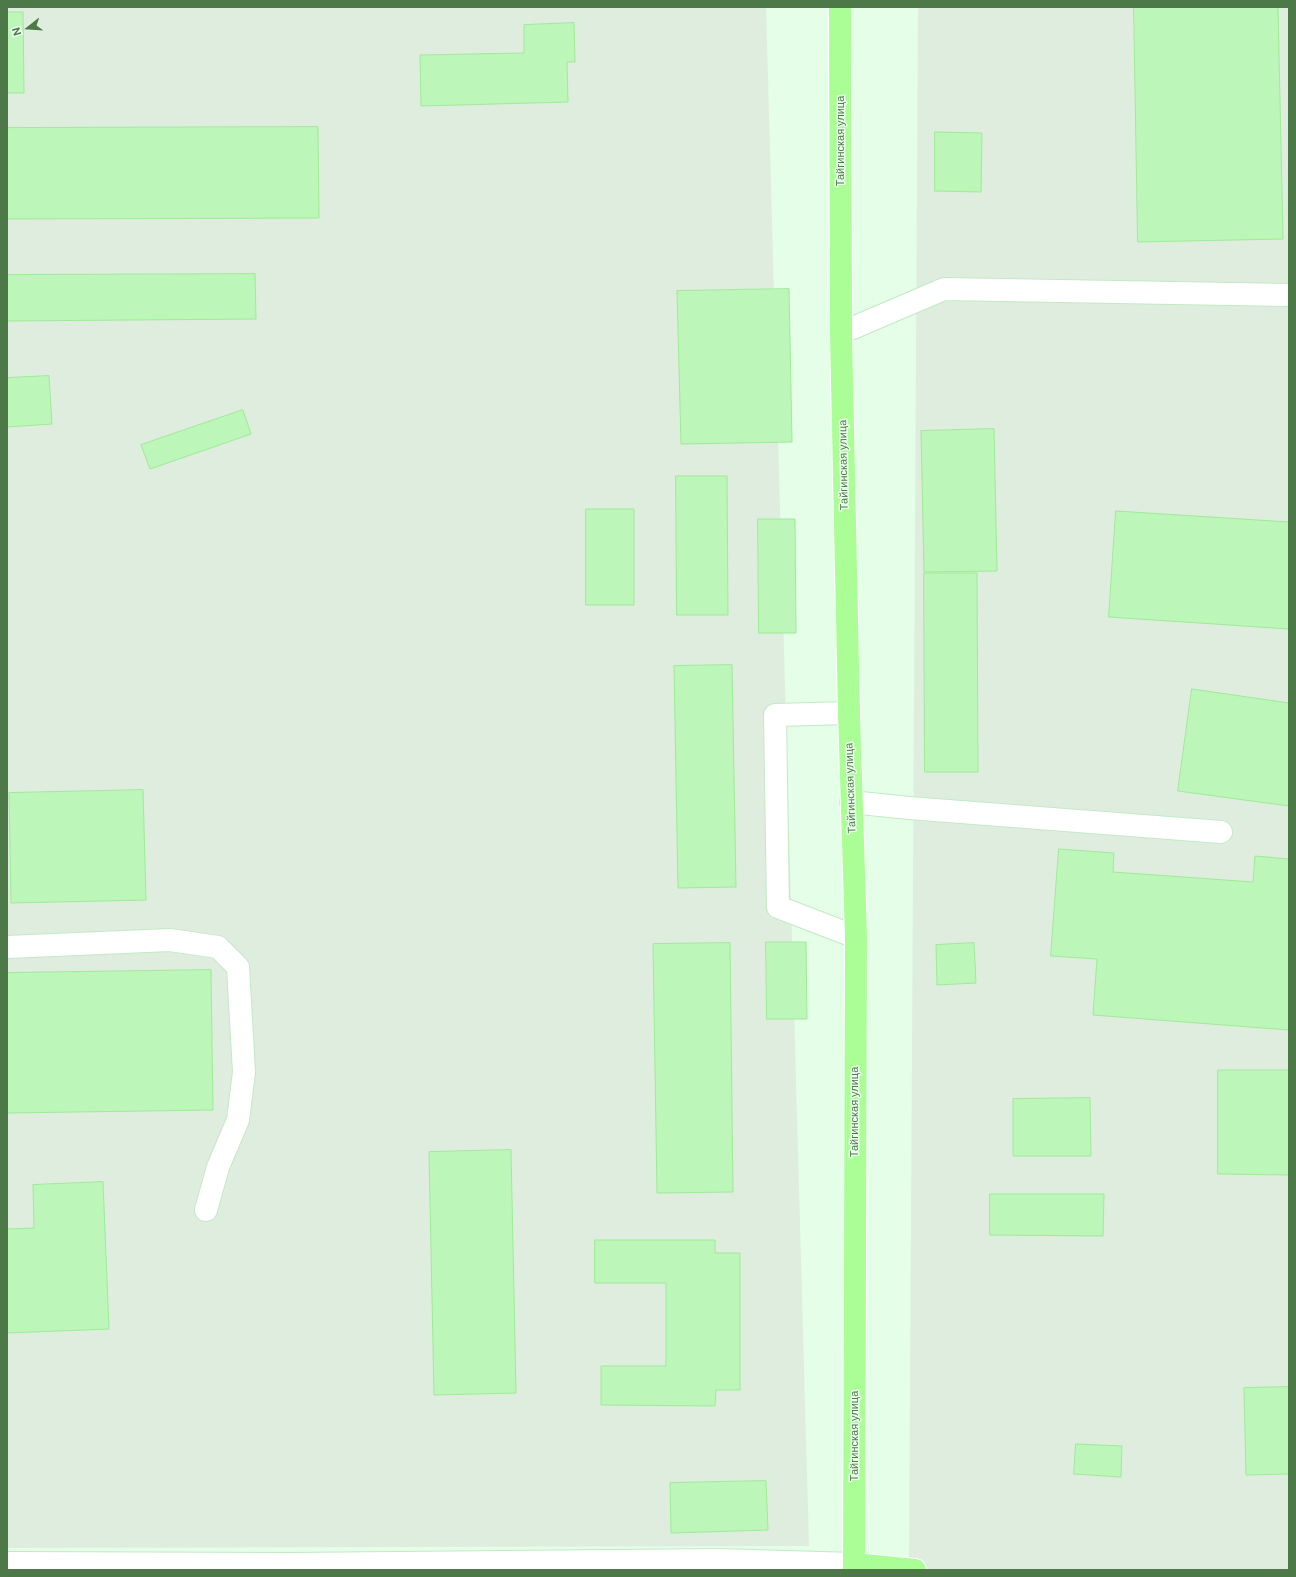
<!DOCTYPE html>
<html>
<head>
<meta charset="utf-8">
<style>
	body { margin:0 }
	#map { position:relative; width:1296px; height:1577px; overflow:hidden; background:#e4fee8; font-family:"DM Sans",sans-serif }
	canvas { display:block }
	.frame { position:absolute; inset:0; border:8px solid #4c7947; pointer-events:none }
	.north { position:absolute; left:8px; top:8px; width:40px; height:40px; -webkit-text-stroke:3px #ecffef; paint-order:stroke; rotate:253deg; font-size:11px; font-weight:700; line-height:16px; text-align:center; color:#4c7947 }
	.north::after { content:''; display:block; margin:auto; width:14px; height:18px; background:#4c7947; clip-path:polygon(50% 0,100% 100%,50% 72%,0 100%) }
</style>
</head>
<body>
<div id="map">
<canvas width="1296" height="1577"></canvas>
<div class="frame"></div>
<div class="north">N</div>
</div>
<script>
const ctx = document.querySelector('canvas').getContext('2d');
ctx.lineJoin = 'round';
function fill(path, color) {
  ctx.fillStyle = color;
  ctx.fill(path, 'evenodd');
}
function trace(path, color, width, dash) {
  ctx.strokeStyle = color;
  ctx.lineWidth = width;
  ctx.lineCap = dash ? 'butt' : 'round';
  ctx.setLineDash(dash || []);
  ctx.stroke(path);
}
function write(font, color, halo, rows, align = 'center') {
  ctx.font = font + ' "DM Sans",sans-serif';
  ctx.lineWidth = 3;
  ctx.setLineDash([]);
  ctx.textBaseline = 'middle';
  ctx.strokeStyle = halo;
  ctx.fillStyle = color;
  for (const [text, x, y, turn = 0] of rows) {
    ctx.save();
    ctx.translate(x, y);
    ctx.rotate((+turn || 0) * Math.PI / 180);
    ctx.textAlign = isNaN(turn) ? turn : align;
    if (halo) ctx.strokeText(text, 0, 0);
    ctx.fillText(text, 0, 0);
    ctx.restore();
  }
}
const industrial = new Path2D(`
	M 7,7 L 766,7 L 809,1546 L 7,1548 Z
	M 918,7 L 1289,7 L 1289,1570 L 909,1570 Z`);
const building = new Path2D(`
	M 1134,7 L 1278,7 L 1283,239 L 1138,242 Z
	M 7,12 L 23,12 L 24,93 L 7,93 Z
	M 574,23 L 575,62 L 567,62 L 568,102 L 421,106 L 420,55 L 524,53 L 524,25 Z
	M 318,127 L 319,218 L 7,219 L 7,128 Z
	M 935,132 L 982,133 L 981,192 L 935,191 Z
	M 255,274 L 256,319 L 7,321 L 7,275 Z
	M 789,289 L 792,442 L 681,444 L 677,291 Z
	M 49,376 L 52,424 L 7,427 L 7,378 Z
	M 243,410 L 251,434 L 150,469 L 141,445 Z
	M 994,429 L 997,571 L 924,572 L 921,431 Z
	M 676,476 L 727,476 L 728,615 L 677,615 Z
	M 586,509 L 634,509 L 634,605 L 586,605 Z
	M 1116,511 L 1289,522 L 1289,629 L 1109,617 Z
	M 758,519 L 795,519 L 796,633 L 759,633 Z
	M 924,573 L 977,573 L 978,772 L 925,772 Z
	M 732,665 L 736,887 L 678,888 L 674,666 Z
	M 1192,689 L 1289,703 L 1289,806 L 1178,791 Z
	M 143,790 L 146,900 L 11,903 L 9,793 Z
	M 1059,849 L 1114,853 L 1113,872 L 1253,882 L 1255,856 L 1289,859 L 1289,1030 L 1093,1015 L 1097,959 L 1051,956 Z
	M 766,942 L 806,942 L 807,1019 L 767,1019 Z
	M 730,943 L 733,1192 L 657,1193 L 653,944 Z
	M 974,943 L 976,983 L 937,985 L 936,945 Z
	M 211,970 L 213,1110 L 7,1113 L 7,973 Z
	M 1218,1070 L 1289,1070 L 1289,1175 L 1218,1174 Z
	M 1090,1098 L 1091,1156 L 1013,1156 L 1013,1099 Z
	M 511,1150 L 516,1393 L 434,1395 L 429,1152 Z
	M 103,1182 L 109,1329 L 7,1333 L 7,1229 L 34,1228 L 33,1185 Z
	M 990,1194 L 1104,1194 L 1103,1236 L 990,1235 Z
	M 595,1240 L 715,1240 L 715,1253 L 740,1253 L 740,1390 L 716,1390 L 715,1406 L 601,1405 L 601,1366 L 666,1366 L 666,1283 L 595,1283 Z
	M 1289,1387 L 1289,1474 L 1246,1475 L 1244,1388 Z
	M 1076,1444 L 1122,1446 L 1121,1477 L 1074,1474 Z
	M 766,1481 L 768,1530 L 671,1533 L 670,1483 Z`);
const minor = new Path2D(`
	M 841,333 L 944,289 L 1289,295
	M 849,713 L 775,715 L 778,907 L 856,937
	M 851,802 L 909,808 L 1221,832
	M 7,947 L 170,940 L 218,947 L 238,967 L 244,1072 L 238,1120 L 218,1167 L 206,1210
	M 7,1563 L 289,1564 L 719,1560 L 854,1564`);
const highway = new Path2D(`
	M 840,7 L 841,333 L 849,713 L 856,937 L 854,1570
	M 854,1564 L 915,1570`);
const streetNames = [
	["Тайгинская улица",841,141,-90],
	["Тайгинская улица",844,465,-91],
	["Тайгинская улица",851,788,-92],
	["Тайгинская улица",855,1112,-90],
	["Тайгинская улица",855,1436,-90]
];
fill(industrial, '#dfeddf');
fill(building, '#bdf6b9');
trace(building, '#9fea98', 1);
trace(minor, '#c3e9c4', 24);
trace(highway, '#fff', 24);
trace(minor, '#fff', 22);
trace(highway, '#abfd96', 22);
write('11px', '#4c7947', '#ecffef', streetNames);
</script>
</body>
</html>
